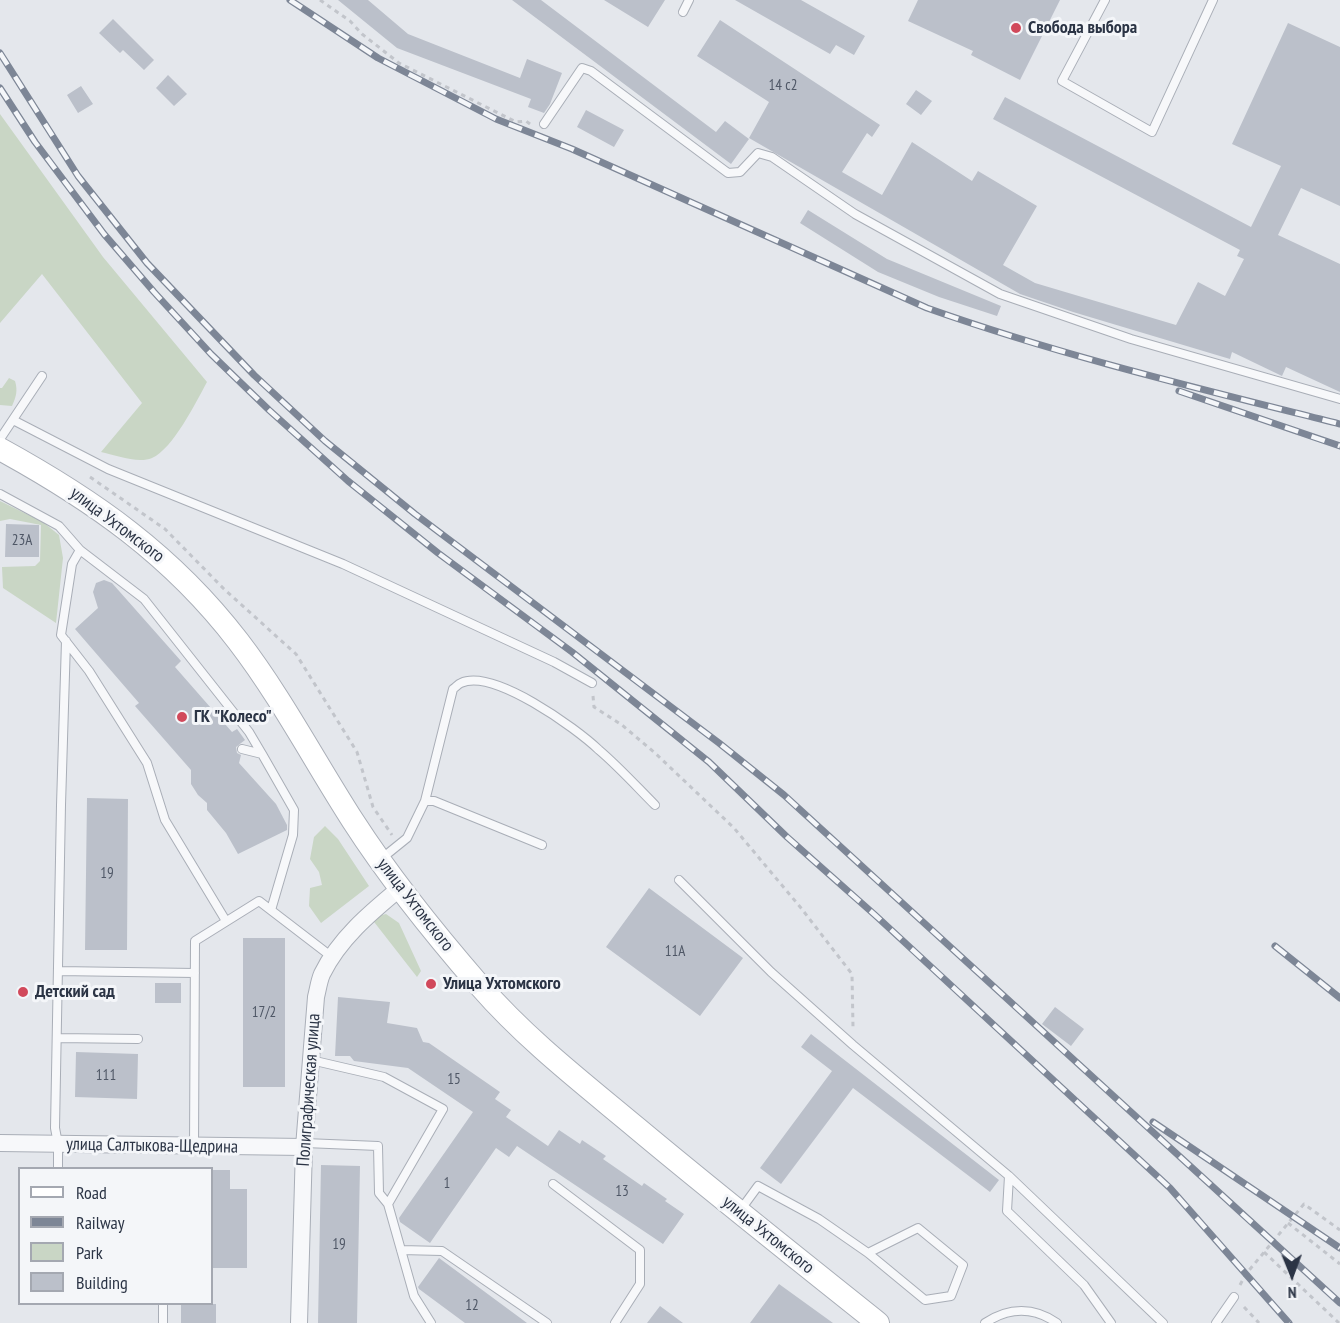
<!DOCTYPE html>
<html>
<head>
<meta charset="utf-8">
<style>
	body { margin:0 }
	#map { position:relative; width:1340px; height:1323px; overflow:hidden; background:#e4e7ec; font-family:"PT Sans Narrow",sans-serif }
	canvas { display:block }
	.legend { position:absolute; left:18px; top:1167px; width:195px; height:138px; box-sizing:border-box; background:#f4f6f9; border:2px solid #a4a8b1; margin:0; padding:8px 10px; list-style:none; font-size:18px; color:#2b3445 }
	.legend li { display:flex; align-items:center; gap:12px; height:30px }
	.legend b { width:30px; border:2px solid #a4a8b1 }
	.north { position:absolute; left:1262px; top:1245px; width:60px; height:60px; -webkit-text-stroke:4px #f4f6f9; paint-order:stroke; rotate:179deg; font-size:16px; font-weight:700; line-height:24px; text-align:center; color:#2b3445 }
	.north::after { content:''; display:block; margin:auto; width:21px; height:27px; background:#2b3445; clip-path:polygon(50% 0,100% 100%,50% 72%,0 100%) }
</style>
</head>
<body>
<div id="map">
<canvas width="1340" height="1323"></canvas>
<ul class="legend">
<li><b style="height:8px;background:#fff"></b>Road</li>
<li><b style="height:8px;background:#7d8696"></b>Railway</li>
<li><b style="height:16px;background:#c9d6c5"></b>Park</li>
<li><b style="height:16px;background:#bbc0ca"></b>Building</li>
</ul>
<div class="north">N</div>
</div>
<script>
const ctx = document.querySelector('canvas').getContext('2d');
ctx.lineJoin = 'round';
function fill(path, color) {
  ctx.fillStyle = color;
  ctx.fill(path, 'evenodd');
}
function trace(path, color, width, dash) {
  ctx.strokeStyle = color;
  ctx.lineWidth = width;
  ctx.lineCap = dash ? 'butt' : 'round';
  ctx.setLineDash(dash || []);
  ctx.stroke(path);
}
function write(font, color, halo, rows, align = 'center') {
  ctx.font = font + ' "PT Sans Narrow",sans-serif';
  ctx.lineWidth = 6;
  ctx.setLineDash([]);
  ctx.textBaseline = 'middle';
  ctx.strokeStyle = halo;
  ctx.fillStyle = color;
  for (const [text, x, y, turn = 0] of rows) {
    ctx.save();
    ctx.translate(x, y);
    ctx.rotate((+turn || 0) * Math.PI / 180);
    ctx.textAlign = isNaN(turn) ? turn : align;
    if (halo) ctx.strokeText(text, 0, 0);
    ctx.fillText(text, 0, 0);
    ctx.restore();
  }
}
const green = new Path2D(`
	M 0,114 L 103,257 L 207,382 C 196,402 173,449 152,458 C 138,464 115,455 101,452 L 142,403 L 42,274 L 0,323 Z
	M 9,378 L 15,381 C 18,391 16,397 12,406 L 0,405 L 0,388 L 2,388 Z
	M 0,501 L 43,522 L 59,535 L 63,558 L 56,623 L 3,588 L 2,567 L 35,566 L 40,561 L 41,525 L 10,519 L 0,521 Z
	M 325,826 L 338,839 L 369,886 L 321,923 L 309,906 L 310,888 L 322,885 L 319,872 L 310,859 L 314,837 Z
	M 386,914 L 399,923 L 421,971 L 417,977 L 371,918 Z`);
const building = new Path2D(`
	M 338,0 L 368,0 L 408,34 L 520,78 L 527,59 L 562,73 L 550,104 L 544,113 L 528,107 L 531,99 L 397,48 Z
	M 512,0 L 541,0 L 716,132 L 725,121 L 749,139 L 731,164 Z
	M 604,0 L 665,0 L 648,27 Z
	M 735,0 L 801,0 L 865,36 L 854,55 L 836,45 L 830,54 Z
	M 918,0 L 1060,0 L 1020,80 L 971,55 L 973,51 L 908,21 Z
	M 113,19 L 154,60 L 144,70 L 123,50 L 120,53 L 99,33 Z
	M 720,20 L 880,125 L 872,137 L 867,133 L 842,172 L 882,195 L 912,142 L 972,181 L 978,171 L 1037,206 L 1003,265 L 1035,283 L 1176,325 L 1198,282 L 1225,296 L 1244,259 L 1237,256 L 1240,250 L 993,119 L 1005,97 L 1251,227 L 1281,166 L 1232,144 L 1288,23 L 1340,47 L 1340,206 L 1301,188 L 1278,235 L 1340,264 L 1340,392 L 1286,367 L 1282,376 L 1232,352 L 1230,359 L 1073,312 L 1020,294 L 749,138 L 769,102 L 697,56 Z
	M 168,75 L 187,94 L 174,106 L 156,88 Z
	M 81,86 L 93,104 L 78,113 L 67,95 Z
	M 916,90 L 932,101 L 921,115 L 906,104 Z
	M 586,110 L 624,130 L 614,147 L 577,127 Z
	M 808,210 L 887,259 L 1001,306 L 997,316 L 939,297 L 878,272 L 800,223 Z
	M 6,524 L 39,525 L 39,557 L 5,557 Z
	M 104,580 L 112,583 L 181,661 L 175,667 L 232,732 L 237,729 L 245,740 L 236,747 L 237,753 L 241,755 L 239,763 L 276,804 L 287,825 L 287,830 L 238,854 L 226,833 L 207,810 L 207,803 L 198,795 L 191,784 L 191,770 L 135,706 L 139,703 L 75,629 L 98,608 L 93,592 L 96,583 Z
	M 87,798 L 128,799 L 127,950 L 85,950 Z
	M 649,888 L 743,958 L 700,1016 L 606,947 Z
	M 243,938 L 285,938 L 285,1087 L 243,1087 Z
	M 155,983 L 181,983 L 181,1003 L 155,1003 Z
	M 338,997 L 390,1002 L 387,1023 L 417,1028 L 423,1042 L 429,1043 L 500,1092 L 495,1099 L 511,1110 L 506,1117 L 548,1146 L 559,1130 L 580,1144 L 582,1140 L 606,1156 L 603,1159 L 642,1186 L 644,1183 L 667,1199 L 665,1201 L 684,1214 L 663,1244 L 517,1146 L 509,1157 L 496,1148 L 430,1243 L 400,1222 L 399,1218 L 473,1112 L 408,1068 L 354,1061 L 350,1056 L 335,1056 Z
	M 1055,1007 L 1084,1029 L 1071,1046 L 1042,1024 Z
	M 811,1034 L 999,1180 L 990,1192 L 853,1088 L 781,1184 L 760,1168 L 832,1071 L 801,1047 Z
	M 76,1052 L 138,1054 L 137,1099 L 75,1097 Z
	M 321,1165 L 360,1166 L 357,1323 L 318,1323 Z
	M 212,1170 L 230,1170 L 230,1189 L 247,1189 L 247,1268 L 212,1268 Z
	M 439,1258 L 527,1323 L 465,1323 L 419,1289 L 418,1287 Z
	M 779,1284 L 833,1323 L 750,1323 Z
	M 181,1304 L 216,1304 L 216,1323 L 181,1323 Z
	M 660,1306 L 683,1323 L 647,1323 Z`);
const path = new Path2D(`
	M 320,0 L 350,21 L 362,34 L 399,63 L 516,122 L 526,121 L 530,124
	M 90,477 L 165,529 L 224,589 L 296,654 L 357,752 L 373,807 L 392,835
	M 593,696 L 594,707 L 622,725 L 655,753 L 734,828 L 801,908 L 852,974 L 853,1027
	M 1288,1223 L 1340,1264
	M 1264,1252 L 1339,1323
	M 1240,1285 L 1246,1274 L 1304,1204 L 1340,1230
	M 1244,1307 L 1259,1323`);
const lane = new Path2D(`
	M 1105,0 L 1062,81 L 1152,132 L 1213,0
	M 683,12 L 689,0
	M 544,124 L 582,68 L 591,71 L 728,173 L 740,172 L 758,153 L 772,157 L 855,214 L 1000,294 L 1131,339 L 1340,399
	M 13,420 L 108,469 L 343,564 L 554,662 L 592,683
	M 0,439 L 42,376
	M 0,494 L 59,526 L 80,550 L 144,599 L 249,732 L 262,754
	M 80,550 L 72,564 L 61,635 L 89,671 L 147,763 L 165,820 L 226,921
	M 242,749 L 262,754 L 294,810 L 293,835 L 271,910
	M 425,801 L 453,689 C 456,687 458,684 461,683 C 493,668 576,728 599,750 C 619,767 637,787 655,805
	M 381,859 L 407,838 L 425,801 L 434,801 L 542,845
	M 679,880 L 771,972 L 853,1045 L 1009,1176 L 1007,1211 L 1084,1285 L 1111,1323
	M 58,971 L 195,973
	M 57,1038 L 138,1039
	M 311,1060 L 384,1077 L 443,1109 L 388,1204
	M 305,1143 L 378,1146 L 379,1193 L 388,1204 L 414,1296 L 431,1323
	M 194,1147 L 195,941 L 259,901 L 332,957
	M 58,1168 L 58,1144 L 55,1128 L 61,805 L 66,641
	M 1009,1176 L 1163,1323
	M 553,1184 L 640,1250 L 640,1284 L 615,1323
	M 739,1212 L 758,1186 L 819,1219 L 868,1253 L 925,1300 L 951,1296 L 963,1265 L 918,1228 L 868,1253
	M 401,1250 L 442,1251 L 547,1323
	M 163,1323 L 163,1304
	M 985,1323 C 1009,1307 1034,1307 1057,1323
	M 1216,1323 L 1234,1297`);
const street = new Path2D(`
	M 0,1143 L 304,1147
	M 299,1323 L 304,1147 L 316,997 C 318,989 319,981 322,974 C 339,939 370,913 399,889`);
const secondary = new Path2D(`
	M 0,449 C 93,500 172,555 238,641 C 281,697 315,762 353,821 C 391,880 434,933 480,986 C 527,1040 583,1083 638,1129 C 717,1195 798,1259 878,1323`);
const rail = new Path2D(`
	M 290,0 L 378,58 L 496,119 L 572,149 L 927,308 C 1062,356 1201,389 1340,424
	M 0,53 L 78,176 L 147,263 L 254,375 L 325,441 L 415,514 L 719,743 L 784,795 L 1340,1303
	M 0,88 L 35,142 L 104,234 L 154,292 L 211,354 L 269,410 L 348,481 L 438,553 L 572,652 L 709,762 L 787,837 L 875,915 L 1170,1188 L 1289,1323
	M 1179,391 L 1340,446
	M 1275,946 L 1340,998
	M 1153,1122 L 1340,1248`);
const markers = [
	[1016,28,6,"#d1495b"],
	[182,717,6,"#d1495b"],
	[431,984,6,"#d1495b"],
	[23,992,6,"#d1495b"]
];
const numberNames = [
	["14 с2",783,86],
	["23А",22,541],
	["19",107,874],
	["11А",675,952],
	["17/2",264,1013],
	["111",106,1076],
	["15",454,1080],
	["1",447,1184],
	["13",622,1192],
	["19",339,1245],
	["12",472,1306]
];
const poiNames = [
	["Свобода выбора",1028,28],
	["ГК \"Колесо\"",194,717],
	["Улица Ухтомского",443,984],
	["Детский сад",35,992]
];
const streetNames = [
	["улица Ухтомского",117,525,37],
	["улица Ухтомского",415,905,52],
	["Полиграфическая улица",309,1090,-86],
	["улица Салтыкова-Щедрина",152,1146,1],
	["улица Ухтомского",768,1235,39]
];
fill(green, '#c9d6c5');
fill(building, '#bbc0ca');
trace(lane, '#a9aeb7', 10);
trace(street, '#a9aeb7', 18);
trace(secondary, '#a9aeb7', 24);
trace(path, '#c2c5cb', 3, [4.5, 4.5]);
trace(lane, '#f7f8fa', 8);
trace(street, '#f7f8fa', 16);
trace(secondary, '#fff', 22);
trace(rail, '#7d8696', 7);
trace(rail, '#f4f6f9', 4.5, [14]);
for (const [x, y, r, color] of markers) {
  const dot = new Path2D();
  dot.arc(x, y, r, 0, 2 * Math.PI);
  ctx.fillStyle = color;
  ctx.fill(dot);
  trace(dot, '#f4f6f9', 2);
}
write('15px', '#4f5766', null, numberNames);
write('bold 18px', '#2b3445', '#f4f6f9', poiNames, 'left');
write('18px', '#2b3445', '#f4f6f9', streetNames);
</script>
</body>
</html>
